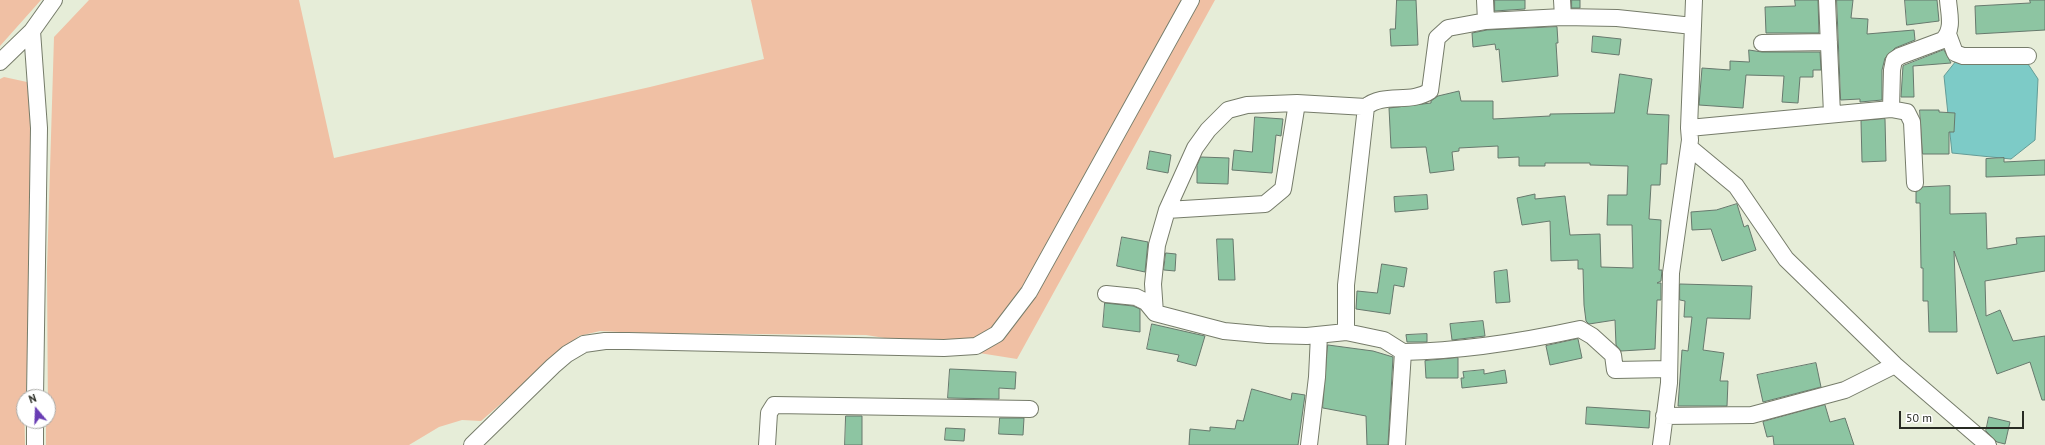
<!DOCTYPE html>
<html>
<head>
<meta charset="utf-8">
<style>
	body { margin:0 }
	#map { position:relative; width:2045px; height:445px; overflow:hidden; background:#e6edd8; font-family:"PT Sans",sans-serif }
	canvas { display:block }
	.north { position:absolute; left:16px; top:389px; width:40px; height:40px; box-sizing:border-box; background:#fff; border:1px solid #a9aaa7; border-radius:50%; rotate:341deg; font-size:11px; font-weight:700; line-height:16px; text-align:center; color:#282b23 }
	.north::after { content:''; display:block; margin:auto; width:14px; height:18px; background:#693db4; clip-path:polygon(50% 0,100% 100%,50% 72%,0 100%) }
	.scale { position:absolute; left:1899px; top:411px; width:125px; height:18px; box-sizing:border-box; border:2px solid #282b23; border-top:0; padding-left:5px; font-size:12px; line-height:14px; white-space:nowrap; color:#282b23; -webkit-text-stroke:3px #fff; paint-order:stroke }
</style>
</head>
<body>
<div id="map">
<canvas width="2045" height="445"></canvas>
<div class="north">N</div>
<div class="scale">50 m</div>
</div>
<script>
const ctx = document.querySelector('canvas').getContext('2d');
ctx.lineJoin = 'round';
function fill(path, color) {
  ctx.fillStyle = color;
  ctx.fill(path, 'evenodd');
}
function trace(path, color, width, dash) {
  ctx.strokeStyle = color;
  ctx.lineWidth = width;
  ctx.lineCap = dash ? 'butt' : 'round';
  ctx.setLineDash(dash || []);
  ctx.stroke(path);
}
const green = new Path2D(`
	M 0,0 L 41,0 L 0,46 Z
	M 89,0 L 299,0 L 334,158 L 650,87 L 764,59 L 751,0 L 1215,0 L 1017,359 L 866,335 L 641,333 L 600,331 L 579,336 L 481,421 L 462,420 L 439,427 L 409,445 L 46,445 L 46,421 L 48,421 L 47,269 L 54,37 Z
	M 4,77 L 27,82 L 32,101 L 33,178 L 26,397 L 24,397 L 25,445 L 0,445 L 0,79 Z`);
const water = new Path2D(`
	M 2024,58 L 2038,79 L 2035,140 L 2011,159 L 1952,153 L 1944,76 L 1956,61 Z`);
const building = new Path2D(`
	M 1397,0 L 1416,0 L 1418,45 L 1391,46 L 1390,29 L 1395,29 Z
	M 1495,0 L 1525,0 L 1525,9 L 1495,11 Z
	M 1572,0 L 1580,0 L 1580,8 L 1572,8 Z
	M 1795,0 L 1818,0 L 1819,33 L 1766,33 L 1765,7 L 1795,6 Z
	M 1837,0 L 1853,0 L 1851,18 L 1868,19 L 1867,34 L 1914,30 L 1915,40 L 1895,48 L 1885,58 L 1882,70 L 1882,100 L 1860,102 L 1860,99 L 1841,100 Z
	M 1905,0 L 1937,0 L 1939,21 L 1907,25 Z
	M 2030,0 L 2045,0 L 2045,30 L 1976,34 L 1975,6 L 2030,3 Z
	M 1557,27 L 1558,43 L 1556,43 L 1558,76 L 1502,82 L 1499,49 L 1496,50 L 1495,44 L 1473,47 L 1472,33 L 1487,30 Z
	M 1593,36 L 1621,39 L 1619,55 L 1592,52 Z
	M 1749,50 L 1762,52 L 1820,52 L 1821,70 L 1813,70 L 1813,77 L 1800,77 L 1798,103 L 1782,102 L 1784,76 L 1746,75 L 1743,108 L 1699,105 L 1702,68 L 1730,70 L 1730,61 L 1749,62 Z
	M 1944,50 L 1951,63 L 1913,66 L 1914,97 L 1901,97 L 1903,66 Z
	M 1620,74 L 1652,79 L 1647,114 L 1669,115 L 1667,164 L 1661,164 L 1660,185 L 1651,185 L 1649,219 L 1661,220 L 1659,270 L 1662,270 L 1661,281 L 1657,283 L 1661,283 L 1661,300 L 1657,300 L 1655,349 L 1621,351 L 1616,345 L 1615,320 L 1589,324 L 1586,321 L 1584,305 L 1583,269 L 1578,269 L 1578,260 L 1551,261 L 1550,221 L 1522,225 L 1517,198 L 1535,194 L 1535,199 L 1565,196 L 1570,235 L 1600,234 L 1601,267 L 1633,268 L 1632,225 L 1607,225 L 1608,195 L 1627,195 L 1628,166 L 1590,165 L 1590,163 L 1545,163 L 1545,166 L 1519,166 L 1519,157 L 1498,158 L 1498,146 L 1459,148 L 1459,151 L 1452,152 L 1454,170 L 1430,173 L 1426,147 L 1391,148 L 1389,108 L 1431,103 L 1431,101 L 1438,96 L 1459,91 L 1461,101 L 1493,101 L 1493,119 L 1550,116 L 1550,114 L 1614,113 Z
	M 1920,110 L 1939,110 L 1939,112 L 1955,113 L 1954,132 L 1949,132 L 1949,154 L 1923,154 Z
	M 1255,117 L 1283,119 L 1281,136 L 1276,135 L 1272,173 L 1232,170 L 1234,150 L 1252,152 Z
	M 1885,119 L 1886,161 L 1862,162 L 1861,121 Z
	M 1150,151 L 1171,155 L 1168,173 L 1147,169 Z
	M 1201,157 L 1229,158 L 1228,184 L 1197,183 L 1197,166 Z
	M 2004,158 L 2004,162 L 2045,160 L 2045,175 L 1986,177 L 1986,159 Z
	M 1950,186 L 1950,214 L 1986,213 L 1987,249 L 2017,244 L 2016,238 L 2045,236 L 2045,271 L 1985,281 L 1986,316 L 2000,310 L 2013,341 L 2045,336 L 2045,400 L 2042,400 L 2030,362 L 1997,374 L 1954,251 L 1957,332 L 1929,332 L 1928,301 L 1923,301 L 1923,268 L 1921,268 L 1920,203 L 1916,203 L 1916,192 L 1923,187 Z
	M 1427,195 L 1428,209 L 1395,212 L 1394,197 Z
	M 1737,204 L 1744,227 L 1748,225 L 1756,250 L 1722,261 L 1711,229 L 1692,230 L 1691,212 L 1716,210 Z
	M 1122,237 L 1148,242 L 1145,272 L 1117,266 Z
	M 1217,239 L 1233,239 L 1235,280 L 1219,280 Z
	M 1166,253 L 1176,254 L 1175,271 L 1164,270 Z
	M 1382,264 L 1407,268 L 1404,287 L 1394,285 L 1390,314 L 1356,309 L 1357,291 L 1377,293 Z
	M 1507,270 L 1510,302 L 1496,303 L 1494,272 Z
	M 1680,284 L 1752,286 L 1750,319 L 1707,318 L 1703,350 L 1724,353 L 1720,381 L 1728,381 L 1727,406 L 1678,406 L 1682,350 L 1688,351 L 1692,317 L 1684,317 L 1685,301 L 1680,300 Z
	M 1105,303 L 1133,306 L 1140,309 L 1140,332 L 1103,327 Z
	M 1483,321 L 1485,336 L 1452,340 L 1450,324 Z
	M 1152,324 L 1205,336 L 1196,366 L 1177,361 L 1179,355 L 1147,349 Z
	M 1427,334 L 1427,342 L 1407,342 L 1406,335 Z
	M 1578,339 L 1582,358 L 1550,365 L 1546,346 Z
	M 1328,345 L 1373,351 L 1393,357 L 1388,445 L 1367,445 L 1366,416 L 1323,408 Z
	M 1458,358 L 1458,378 L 1426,378 L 1425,361 Z
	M 1816,363 L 1821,387 L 1763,402 L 1757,375 Z
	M 950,369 L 1016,372 L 1015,389 L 999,388 L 999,399 L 948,398 Z
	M 1484,370 L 1484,374 L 1505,370 L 1507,383 L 1462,388 L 1461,378 L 1464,378 L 1463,372 Z
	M 1252,389 L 1291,400 L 1292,393 L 1305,395 L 1298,445 L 1189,445 L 1190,429 L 1210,431 L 1210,427 L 1235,429 L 1237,420 L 1243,421 Z
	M 1825,405 L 1830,422 L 1845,418 L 1854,445 L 1774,445 L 1773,436 L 1767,437 L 1763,422 Z
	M 1587,407 L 1650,411 L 1649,428 L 1586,424 Z
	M 846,416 L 862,416 L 862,445 L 845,445 Z
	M 1989,417 L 2010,422 L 2005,444 L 1997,442 L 1986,431 Z
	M 1000,418 L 1024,418 L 1023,435 L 999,434 Z
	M 946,428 L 965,429 L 964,441 L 945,440 Z`);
const minor = new Path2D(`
	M 1485,0 L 1486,21
	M 1562,0 L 1563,17
	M 1827,0 L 1832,114
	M 32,31 L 39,128 L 35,397
	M 1948,34 L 1955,53 L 1963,56 L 2028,56
	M 1762,43 L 1829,42
	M 0,62 L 32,31 L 54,0
	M 1891,109 L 1892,70 L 1894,60 L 1900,56 L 1943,40 C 1954,29 1949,14 1948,0
	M 1689,128 L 1891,109 L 1907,112 L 1912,122 L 1915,183
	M 1689,147 L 1736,186 L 1786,259 L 1895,365 L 1988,445
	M 1167,210 L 1265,204 L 1283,189 L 1297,103 L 1366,107
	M 1106,294 L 1136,297 L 1146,302 L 1155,313 L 1224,331 L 1268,335 L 1307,336 L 1346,332 L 1384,340 L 1403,352
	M 1155,313 L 1153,284 L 1157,245 L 1167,210 L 1195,148 L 1208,130 L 1228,110 L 1247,105 L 1297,103
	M 1346,332 L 1346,285 L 1366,107 C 1383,92 1411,104 1430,91 L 1437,38 L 1448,28 L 1486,21 L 1563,17 L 1617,18 L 1693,26
	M 1664,416 L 1752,415 L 1845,390 L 1895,365
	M 35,445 L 35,421
	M 472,445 L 553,366 L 567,354 L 584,344 L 605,341 L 628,341 L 944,348 L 976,346 L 997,334 L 1029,292 L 1191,0
	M 767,445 L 769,413 L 774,405 L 1030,409
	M 1309,445 L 1317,377 L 1319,335
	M 1397,445 L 1403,352 C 1464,351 1520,342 1580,329 L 1592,336 L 1613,355 L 1615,370 L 1669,369
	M 1661,445 L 1669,383 L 1671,273 L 1690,140 L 1689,128 L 1694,0`);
fill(green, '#f0c0a4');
fill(water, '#7dcbc7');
trace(water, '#649b96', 1);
fill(building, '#8dc5a2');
trace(building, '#67796d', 1);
trace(minor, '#767c6a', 18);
trace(minor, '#fff', 16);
</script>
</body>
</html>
